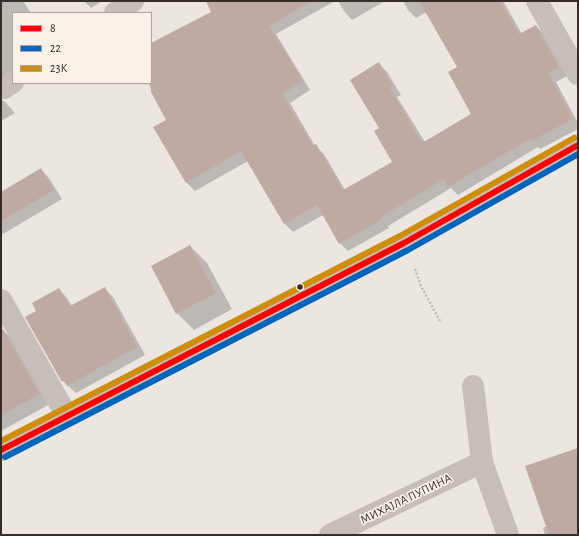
<!DOCTYPE html>
<html>
<head>
<meta charset="utf-8">
<style>
	body { margin:0 }
	#map { position:relative; width:579px; height:536px; overflow:hidden; background:#ece6e1; font-family:"Alegreya Sans",sans-serif }
	canvas { display:block }
	.frame { position:absolute; inset:0; border:2px solid #362c28; pointer-events:none }
	.legend { position:absolute; left:12px; top:12px; width:140px; height:72px; box-sizing:border-box; background:#f9f0e8; border:1px solid #aba29b; margin:0; padding:5px 7px; list-style:none; font-size:12px; color:#362c28 }
	.legend li { display:flex; align-items:center; gap:8px; height:20px }
	.legend b { width:20px; border:1px solid #aba29b }
</style>
</head>
<body>
<div id="map">
<canvas width="579" height="536"></canvas>
<div class="frame"></div>
<ul class="legend">
<li><b style="height:5px;background:#f00"></b>8</li>
<li><b style="height:5px;background:#0065bd"></b>22</li>
<li><b style="height:5px;background:#d08e08"></b>23К</li>
</ul>
</div>
<script>
const ctx = document.querySelector('canvas').getContext('2d');
ctx.lineJoin = 'round';
function fill(path, color) {
  ctx.fillStyle = color;
  ctx.fill(path, 'evenodd');
}
function trace(path, color, width, dash) {
  ctx.strokeStyle = color;
  ctx.lineWidth = width;
  ctx.lineCap = dash ? 'butt' : 'round';
  ctx.setLineDash(dash || []);
  ctx.stroke(path);
}
function write(font, color, halo, rows, align = 'center') {
  ctx.font = font + ' "Alegreya Sans",sans-serif';
  ctx.lineWidth = 3.5;
  ctx.setLineDash([]);
  ctx.textBaseline = 'middle';
  ctx.strokeStyle = halo;
  ctx.fillStyle = color;
  for (const [text, x, y, turn = 0] of rows) {
    ctx.save();
    ctx.translate(x, y);
    ctx.rotate((+turn || 0) * Math.PI / 180);
    ctx.textAlign = isNaN(turn) ? turn : align;
    if (halo) ctx.strokeText(text, 0, 0);
    ctx.fillText(text, 0, 0);
    ctx.restore();
  }
}
const shadow = new Path2D(`
	M 1,1 L 23,1 L 31,13 L 13,13 L 13,80 L 1,90 Z
	M 84,1 L 102,1 L 91,8 Z
	M 223,1 L 335,1 L 276,34 L 310,90 L 290,103 L 315,146 L 324,154 L 345,190 L 394,162 L 380,129 L 379,64 L 387,72 L 401,95 L 397,97 L 425,142 L 472,114 L 459,68 L 426,12 L 416,18 L 408,10 L 403,1 L 503,1 L 522,34 L 536,26 L 544,34 L 567,76 L 556,82 L 578,123 L 578,129 L 540,149 L 538,147 L 458,195 L 451,188 L 388,226 L 389,228 L 348,251 L 340,243 L 323,215 L 293,232 L 285,224 L 248,161 L 195,191 L 187,183 L 154,128 L 167,120 L 148,83 L 151,83 L 151,44 L 213,12 Z
	M 338,1 L 385,1 L 352,20 L 344,11 Z
	M 1,101 L 4,101 L 15,113 L 1,121 Z
	M 41,170 L 49,178 L 62,199 L 3,234 L 1,232 L 1,193 Z
	M 190,246 L 207,263 L 232,309 L 194,330 L 177,313 Z
	M 104,288 L 113,297 L 145,355 L 76,393 L 63,381 L 37,311 L 59,289 L 67,298 L 72,306 Z
	M 3,330 L 13,340 L 50,404 L 1,431 L 1,331 Z
	M 578,449 L 578,535 L 545,535 L 543,528 L 547,526 Z`);
const building = new Path2D(`
	M 206,1 L 312,1 L 269,26 L 303,81 L 282,94 L 313,146 L 316,144 L 343,190 L 392,162 L 374,131 L 379,128 L 350,80 L 379,62 L 393,86 L 390,88 L 422,143 L 471,114 L 448,72 L 457,67 L 419,1 L 500,1 L 519,34 L 536,25 L 559,67 L 548,73 L 573,119 L 531,141 L 530,139 L 448,187 L 444,179 L 381,217 L 382,219 L 339,244 L 317,205 L 284,224 L 241,151 L 186,183 L 153,127 L 166,120 L 151,92 L 151,43 L 211,12 Z
	M 41,168 L 54,190 L 1,221 L 1,192 Z
	M 190,245 L 216,293 L 176,314 L 151,266 Z
	M 105,287 L 137,347 L 67,386 L 64,380 L 62,382 L 25,317 L 36,311 L 32,303 L 59,288 L 70,306 Z
	M 3,329 L 40,394 L 1,415 L 1,330 Z
	M 578,448 L 578,535 L 549,535 L 525,466 Z`);
const path = new Path2D(`
	M 415,269 L 421,286 L 440,321`);
const minor = new Path2D(`
	M 537,1 L 578,74
	M 115,13 L 133,1
	M 4,88 L 13,82
	M 1,300 L 67,416
	M 473,386 L 482,462 L 508,535
	M 1,450 L 404,243 L 578,145
	M 330,535 L 482,462`);
const bus1 = new Path2D(`
	M 1,450 L 404,243 L 578,145`);
const bus2 = new Path2D(`
	M 5,457 L 408,250 L 578,154`);
const bus3 = new Path2D(`
	M 1,441 L 400,236 L 574,138`);
const markers = [
	[300,287,3.5,"#362c28"]
];
const streetNames = [
	["МИХАЈЛА ПУПИНА",406,499,-26]
];
fill(shadow, '#0003');
fill(building, '#bfaaa3');
trace(path, '#bdb7b2', 2.5, [2, 2]);
trace(minor, '#c5beb9', 22);
trace(bus1, '#f00', 6);
trace(bus2, '#0065bd', 6);
trace(bus3, '#d08e08', 6);
for (const [x, y, r, color] of markers) {
  const dot = new Path2D();
  dot.arc(x, y, r, 0, 2 * Math.PI);
  ctx.fillStyle = color;
  ctx.fill(dot);
  trace(dot, '#f9f0e8', 1.5);
}
write('12px', '#362c28', '#f9f0e8', streetNames);
</script>
</body>
</html>
